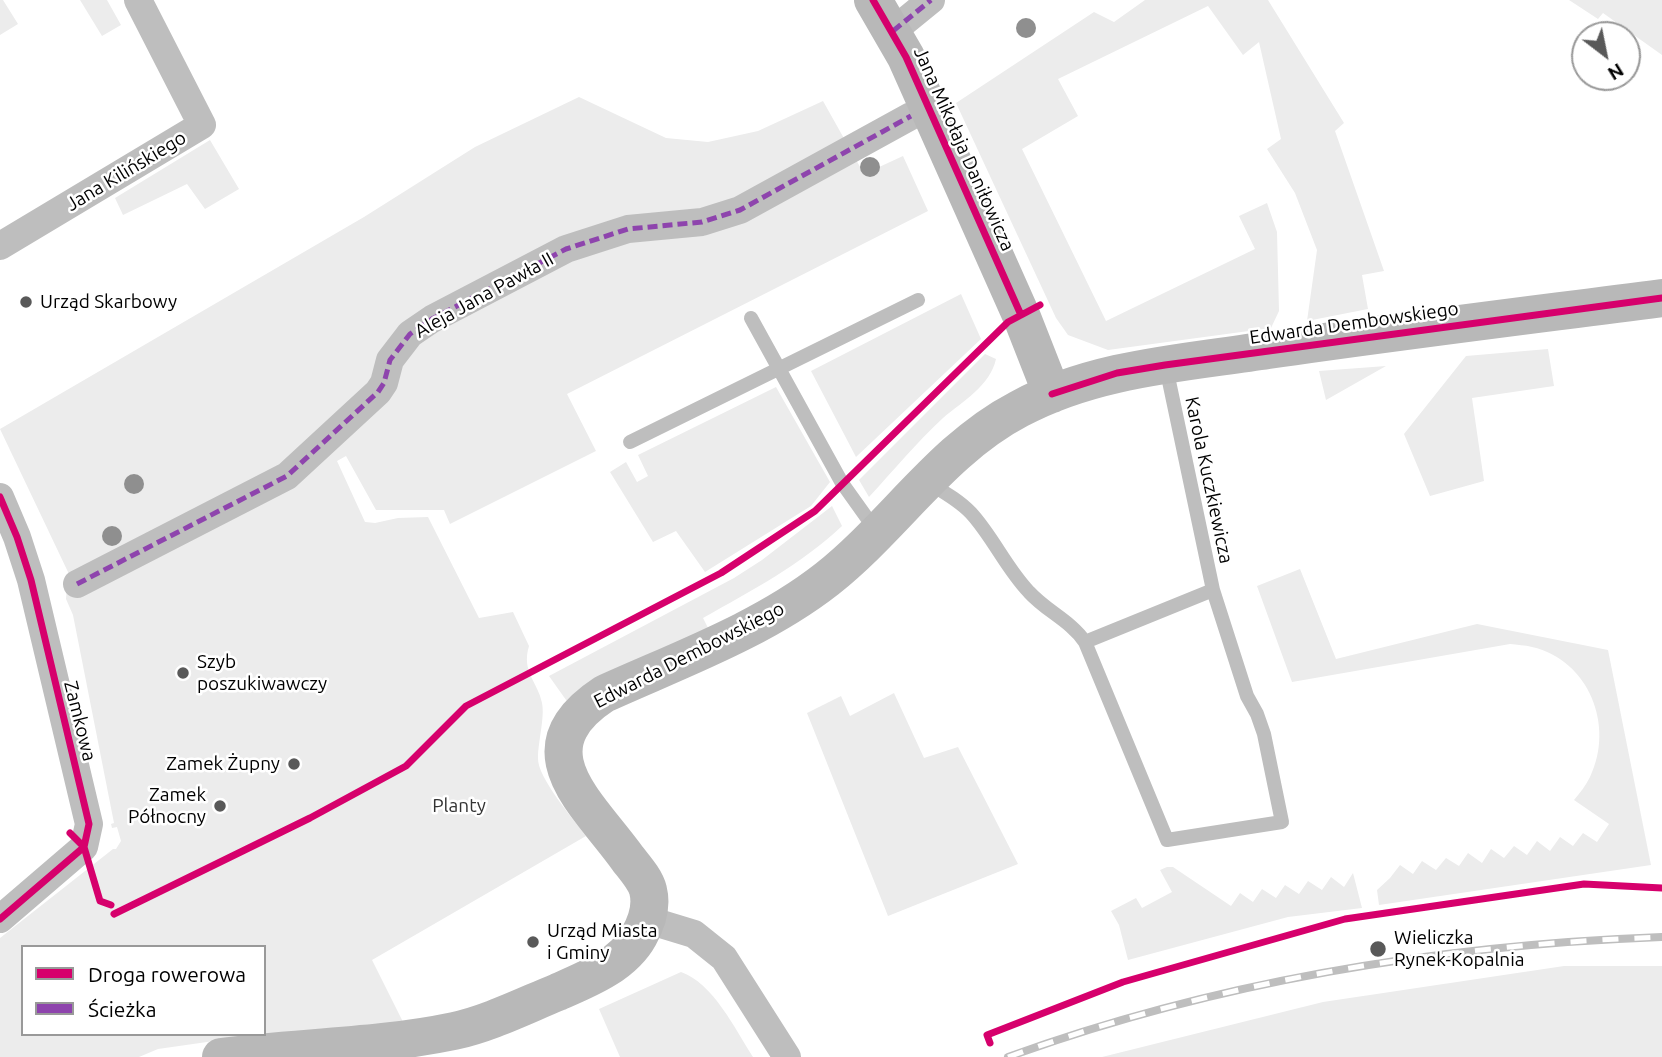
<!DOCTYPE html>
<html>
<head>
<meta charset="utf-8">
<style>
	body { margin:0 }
	#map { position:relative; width:1662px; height:1057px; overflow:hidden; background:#fff; font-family:Ubuntu,sans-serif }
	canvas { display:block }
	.legend { position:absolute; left:21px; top:945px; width:245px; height:91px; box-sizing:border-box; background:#fff; border:2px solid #999; margin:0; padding:9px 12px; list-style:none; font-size:21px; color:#000 }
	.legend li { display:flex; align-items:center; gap:14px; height:35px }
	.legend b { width:35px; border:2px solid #999 }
	.north { position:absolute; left:1571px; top:21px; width:70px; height:70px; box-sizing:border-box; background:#fff; border:2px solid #999; border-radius:50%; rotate:148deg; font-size:19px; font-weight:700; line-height:28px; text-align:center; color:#000 }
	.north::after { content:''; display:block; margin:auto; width:24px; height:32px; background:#595959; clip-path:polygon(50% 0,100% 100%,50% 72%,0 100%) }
</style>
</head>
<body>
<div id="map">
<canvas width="1662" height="1057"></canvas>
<ul class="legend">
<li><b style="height:9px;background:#d6006c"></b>Droga rowerowa</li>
<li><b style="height:9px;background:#8e44ad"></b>Ścieżka</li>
</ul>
<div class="north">N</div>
</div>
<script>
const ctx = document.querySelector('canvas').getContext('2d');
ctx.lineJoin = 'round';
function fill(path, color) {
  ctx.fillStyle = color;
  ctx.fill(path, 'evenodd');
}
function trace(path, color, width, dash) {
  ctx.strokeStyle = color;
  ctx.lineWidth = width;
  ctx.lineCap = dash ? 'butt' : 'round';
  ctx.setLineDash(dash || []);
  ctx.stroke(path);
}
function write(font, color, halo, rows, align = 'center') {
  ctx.font = font + ' Ubuntu,sans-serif';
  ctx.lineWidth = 5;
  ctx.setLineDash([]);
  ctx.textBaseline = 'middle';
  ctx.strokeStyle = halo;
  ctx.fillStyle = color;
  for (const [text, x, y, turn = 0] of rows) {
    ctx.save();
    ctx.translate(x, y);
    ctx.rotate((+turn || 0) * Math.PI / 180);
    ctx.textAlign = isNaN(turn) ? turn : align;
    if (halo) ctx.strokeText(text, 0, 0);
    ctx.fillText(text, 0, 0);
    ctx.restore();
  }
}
const green = new Path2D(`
	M 0,0 L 3,0 L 18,24 L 0,35 Z
	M 80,0 L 107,0 L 121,25 L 102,36 Z
	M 1145,0 L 1268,0 L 1344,123 L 1335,131 L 1384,271 L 1362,275 L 1368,309 L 1307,321 L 1317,250 L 1295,193 L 1267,149 L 1281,139 L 1259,42 L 1243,55 L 1208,6 L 1058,79 L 1078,116 L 1022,149 L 1106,321 L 1255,249 L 1239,216 L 1267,203 L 1277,232 L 1279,311 L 1271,328 L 1108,350 L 1068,335 L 1056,318 L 956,103 L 1094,12 L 1114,22 Z
	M 1569,0 L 1662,0 L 1662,55 L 1603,13 L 1598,19 Z
	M 579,97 L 666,138 L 708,142 L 758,131 L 823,101 L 864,174 L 903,156 L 928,211 L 567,394 L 596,451 L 450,524 L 444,510 L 376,510 L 346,456 L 337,461 L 365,522 L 375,523 L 398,518 L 428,517 L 479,618 L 513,612 L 529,646 C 521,672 538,682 542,703 C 545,717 538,742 538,758 C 537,777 574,820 586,836 L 372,960 L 404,1024 L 264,1034 L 264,947 L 23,947 L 23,1034 L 263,1034 L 158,1049 L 139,1057 L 0,1057 L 0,938 L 113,849 L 116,849 L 121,841 L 117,827 L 112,828 L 111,824 L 114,823 L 73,615 L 66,599 L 68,572 L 0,429 L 364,217 L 475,147 Z
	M 210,140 L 239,189 L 205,209 L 187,184 L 123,215 L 115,198 Z
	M 961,294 L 981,339 L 856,457 L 811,371 Z
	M 1548,349 L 1554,386 L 1472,398 L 1484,481 L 1430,496 L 1404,434 L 1466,356 Z
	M 985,354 L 996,359 C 990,386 963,401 943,418 C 917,442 893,471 869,497 L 859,480 Z
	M 1386,366 L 1326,400 L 1319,371 Z
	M 776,387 L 830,482 L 811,506 L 705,572 L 676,531 L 653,542 L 610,472 L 626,462 L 637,482 L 648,476 L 638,455 Z
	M 832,506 L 842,526 C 802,564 751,591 703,618 L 711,634 L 571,707 L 549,676 L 734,578 L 762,560 Z
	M 1300,569 L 1336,659 L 1477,624 L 1608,650 L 1651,865 L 1379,905 L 1377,890 L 1390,878 L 1400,865 L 1413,874 L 1422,861 L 1436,870 L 1446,858 L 1459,866 L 1468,853 L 1482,863 L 1491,849 L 1504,858 L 1514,846 L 1527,855 L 1537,841 L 1550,851 L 1560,837 L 1573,846 L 1583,833 L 1597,842 L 1609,824 L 1574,800 C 1580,793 1586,785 1590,777 C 1615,726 1589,660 1532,647 C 1525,645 1517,645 1510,644 L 1292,682 L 1257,586 Z
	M 894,693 L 924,758 L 958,747 L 1018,864 L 888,916 L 807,713 L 841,696 L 850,716 Z
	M 1167,867 L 1173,867 L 1231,906 L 1240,893 L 1253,902 L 1262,889 L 1276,898 L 1285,885 L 1299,894 L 1308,881 L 1322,890 L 1331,877 L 1344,887 L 1353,873 L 1362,908 L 1288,917 L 1128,960 L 1119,925 L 1111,911 L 1136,898 L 1142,908 L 1172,892 L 1160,870 Z
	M 1564,966 L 1662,966 L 1662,1057 L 1102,1057 L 1323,1002 Z
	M 681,972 C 713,983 735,1029 753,1057 L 620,1057 L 599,1009 Z`);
const lane = new Path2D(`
	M 751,318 L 842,483 L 877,532
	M 630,442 L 918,300
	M 927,482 C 942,491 959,500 971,513 C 993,537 1006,568 1029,592 C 1046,611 1071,621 1085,642 L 1167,840 L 1282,822 L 1264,734 L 1257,714 L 1247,696 L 1213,590 L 1166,367
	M 1085,642 L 1213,590`);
const street = new Path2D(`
	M 893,31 L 931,0
	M 0,246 L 202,125 L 138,0
	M 0,497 L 17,537 L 31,580 L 89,824 L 84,847 L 0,919
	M 77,584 L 287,476 L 378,392 L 384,383 L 390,360 L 410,334 L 432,319 L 566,249 L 628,229 L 702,222 L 740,210 L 911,116
	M 648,920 L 694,934 L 724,958 L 787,1057`);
const secondary = new Path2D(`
	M 873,0 L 906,57 L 1021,315 L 1052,394
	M 221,1057 C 298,1047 378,1047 454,1031 C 488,1024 526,1005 558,992 C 588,979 623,965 639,936 C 647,922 652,906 648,890 C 645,879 635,868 628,859 C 588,803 519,750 604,694 C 679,660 762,630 827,579 C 894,526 942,449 1019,409 C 1095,368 1184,363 1268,350 C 1399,331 1531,315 1662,298`);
const rail = new Path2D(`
	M 1008,1057 C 1218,981 1439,945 1662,937`);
const quiet = new Path2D(`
	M 893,31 L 931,0
	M 77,584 L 287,476 L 378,392 L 384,383 L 390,360 L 410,334 L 432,319 L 566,249 L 628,229 L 702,222 L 740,210 L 911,116`);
const cycleway = new Path2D(`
	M 873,0 L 906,57 L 1021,315
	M 1052,394 L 1117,373 L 1165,365 L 1662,298
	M 0,497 L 17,537 L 31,580 L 89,824 L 84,847 L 0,919
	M 70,833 L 84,847 L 100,901 L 111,905
	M 114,914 L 310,818 L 406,766 L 466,706 L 721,573 L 815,511 L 1008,322 L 1040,305
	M 990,1043 L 987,1035 L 1123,982 L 1345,919 L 1584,884 L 1662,888`);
const trees = [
	[1026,28],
	[870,167],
	[134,484],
	[112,536]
];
const markers = [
	[26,302,7,"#595959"],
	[183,673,7,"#595959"],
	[294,764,7,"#595959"],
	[220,806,7,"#595959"],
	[533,942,7,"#595959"],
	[1378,949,9,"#595959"]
];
const streetNames = [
	["Jana Mikołaja Daniłowicza",964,149,66],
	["Jana Kilińskiego",126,171,-31],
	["Aleja Jana Pawła II",484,295,-29],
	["Edwarda Dembowskiego",1354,323,-8],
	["Karola Kuczkiewicza",1209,480,78],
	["Edwarda Dembowskiego",689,655,-27],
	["Zamkowa",80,721,76]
];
const poiNames = [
	["Urząd Skarbowy",40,302],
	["Szyb",197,662],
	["poszukiwawczy",197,684],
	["Zamek Żupny",280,764,"right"],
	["Zamek",206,795,"right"],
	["Północny",206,817,"right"],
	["Urząd Miasta",547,931],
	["i Gminy",547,953],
	["Wieliczka",1394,938],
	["Rynek-Kopalnia",1394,960]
];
const parkNames = [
	["Planty",459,806]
];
fill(green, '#ececec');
trace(lane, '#bebebe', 14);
trace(street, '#bebebe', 28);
trace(secondary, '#b8b8b8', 38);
trace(rail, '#bebebe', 8);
trace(rail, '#fff', 5, [16]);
trace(quiet, '#8e44ad', 5, [10, 5]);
trace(cycleway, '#d6006c', 7);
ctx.fillStyle = '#8f8f8f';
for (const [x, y] of trees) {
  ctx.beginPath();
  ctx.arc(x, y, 10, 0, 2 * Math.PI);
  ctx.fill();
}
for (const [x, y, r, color] of markers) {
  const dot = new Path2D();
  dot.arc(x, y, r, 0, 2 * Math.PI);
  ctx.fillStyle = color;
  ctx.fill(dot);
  trace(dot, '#fff', 2.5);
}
write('19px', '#000', '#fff', streetNames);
write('19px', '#000', '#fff', poiNames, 'left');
write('19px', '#333', '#fff', parkNames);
</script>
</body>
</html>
